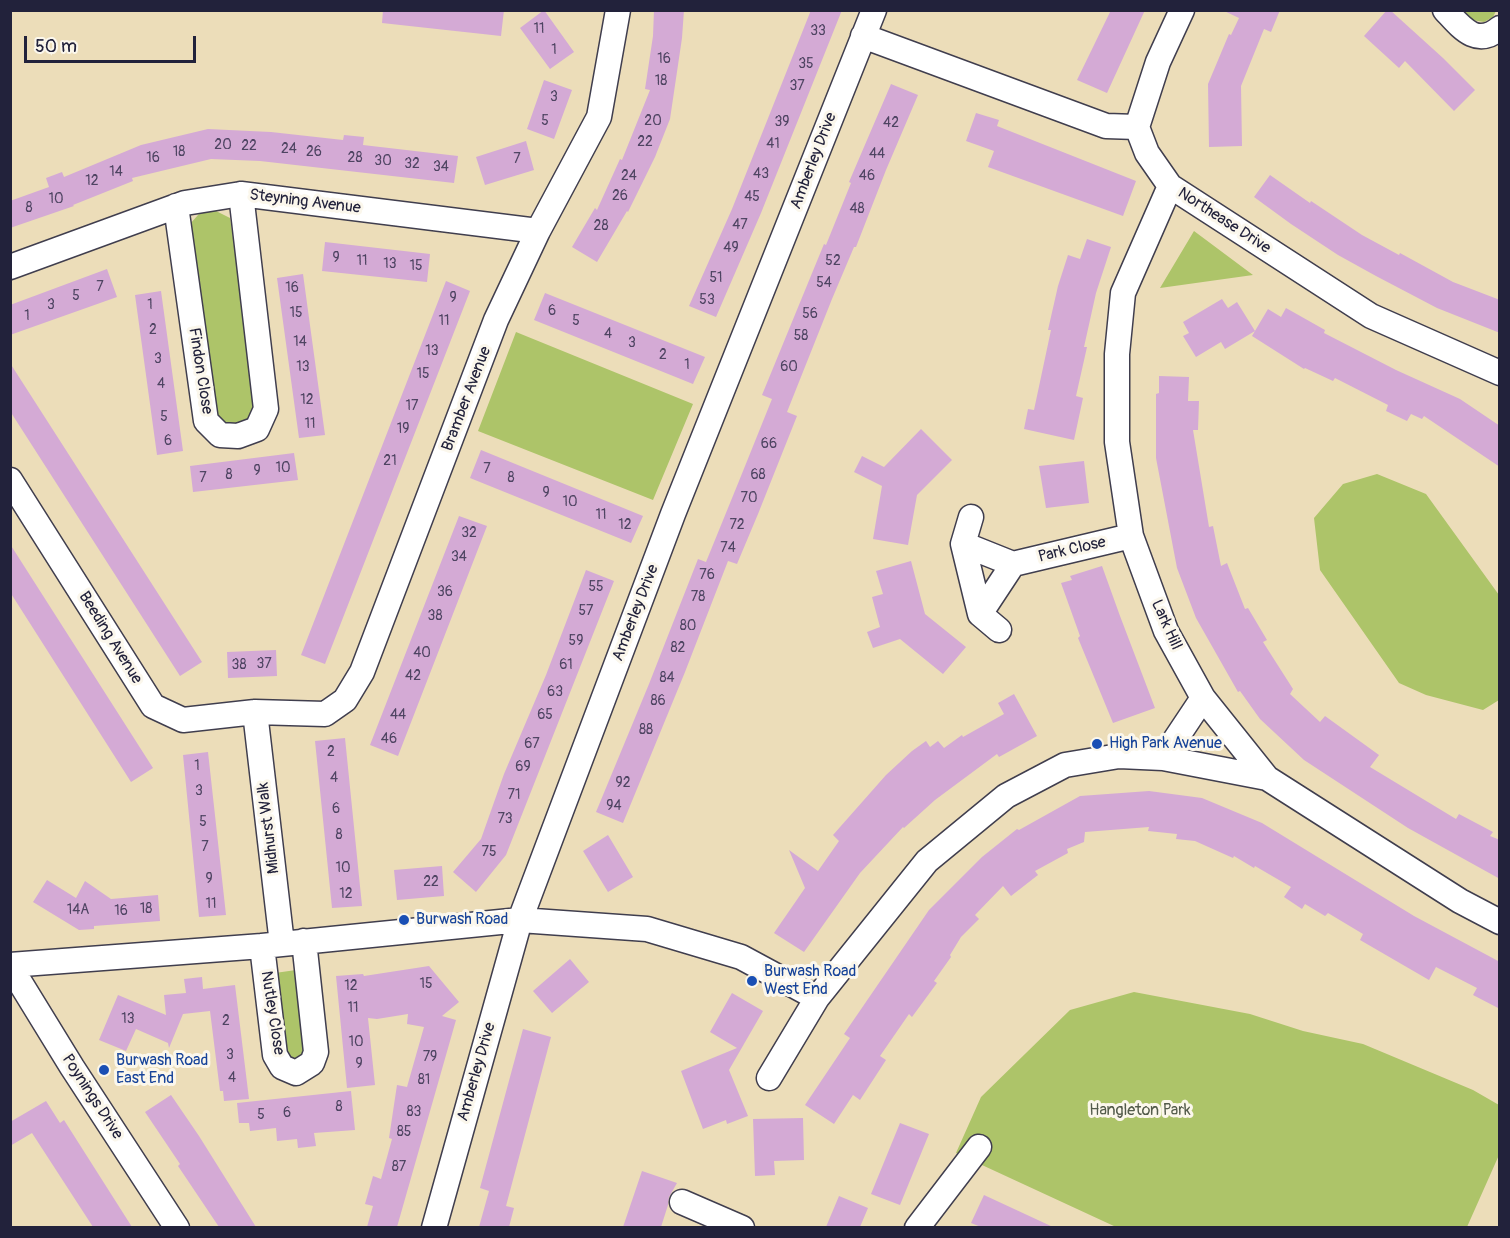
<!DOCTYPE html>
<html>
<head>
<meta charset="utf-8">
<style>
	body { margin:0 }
	#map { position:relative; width:1510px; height:1238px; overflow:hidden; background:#ecddb9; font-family:Pangolin,sans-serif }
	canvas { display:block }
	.frame { position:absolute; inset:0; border:12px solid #22223b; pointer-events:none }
	.scale { position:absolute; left:24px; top:36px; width:172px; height:27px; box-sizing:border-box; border:3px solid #22223b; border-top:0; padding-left:8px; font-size:18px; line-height:21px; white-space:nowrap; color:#22223b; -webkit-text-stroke:4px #fbf7ec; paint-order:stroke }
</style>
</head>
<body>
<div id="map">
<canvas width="1510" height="1238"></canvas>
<div class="frame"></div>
<div class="scale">50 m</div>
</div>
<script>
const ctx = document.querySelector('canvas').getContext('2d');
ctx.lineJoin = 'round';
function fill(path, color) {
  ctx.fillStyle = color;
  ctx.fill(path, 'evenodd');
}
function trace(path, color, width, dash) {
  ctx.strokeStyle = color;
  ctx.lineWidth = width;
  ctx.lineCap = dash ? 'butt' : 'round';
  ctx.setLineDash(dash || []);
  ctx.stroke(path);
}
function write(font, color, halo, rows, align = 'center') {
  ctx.font = font + ' Pangolin,sans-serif';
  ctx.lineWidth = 6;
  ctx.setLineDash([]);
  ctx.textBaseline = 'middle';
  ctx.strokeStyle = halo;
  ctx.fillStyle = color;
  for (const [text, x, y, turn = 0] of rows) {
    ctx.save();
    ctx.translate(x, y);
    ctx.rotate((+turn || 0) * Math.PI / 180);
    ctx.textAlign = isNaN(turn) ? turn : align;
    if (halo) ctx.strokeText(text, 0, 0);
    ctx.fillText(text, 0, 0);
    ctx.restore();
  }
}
const green = new Path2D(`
	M 1463,11 L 1496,11 L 1493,17 L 1484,22 L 1472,20 Z
	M 206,206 L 230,218 L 258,409 L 251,423 L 225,428 L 216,411 L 190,224 Z
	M 1194,231 L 1253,275 L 1160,288 Z
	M 516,332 L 693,404 L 653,500 L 478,431 Z
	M 1377,474 L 1426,494 L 1499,595 L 1499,700 L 1483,710 L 1426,695 L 1399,683 L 1320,570 L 1314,518 L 1343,484 Z
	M 296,970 L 304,1053 L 296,1062 L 284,1055 L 275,973 Z
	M 1134,992 L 1250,1014 L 1303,1031 L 1363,1044 L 1473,1090 L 1499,1105 L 1499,1155 L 1467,1227 L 1116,1227 L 956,1153 L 981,1097 L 1070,1010 Z`);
const building = new Path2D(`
	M 383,10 L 504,10 L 501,36 L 382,23 Z
	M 544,10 L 574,52 L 550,69 L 520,28 Z
	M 654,10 L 684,10 L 682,38 L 670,119 L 655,157 L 628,212 L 627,211 L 597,262 L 572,247 L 595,208 L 597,210 L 620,159 L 622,160 L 650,90 L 645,89 L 653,36 Z
	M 811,10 L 842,10 L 761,213 L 716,317 L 689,306 L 732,209 Z
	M 1111,10 L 1145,10 L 1107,93 L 1077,80 Z
	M 1222,10 L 1280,10 L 1271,32 L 1264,29 L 1241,86 L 1242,146 L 1209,147 L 1208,84 L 1229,34 L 1231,35 L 1239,18 Z
	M 1387,10 L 1390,10 L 1443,58 L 1475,90 L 1454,111 L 1405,61 L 1399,68 L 1364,36 Z
	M 544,80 L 572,90 L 554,139 L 527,129 Z
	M 891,84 L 918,95 L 886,170 L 856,247 L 854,247 L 832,299 L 787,412 L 797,416 L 758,514 L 737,564 L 728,561 L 685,672 L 623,823 L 596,812 L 649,684 L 698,559 L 706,562 L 739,481 L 772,399 L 762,395 L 824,244 L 826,245 L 851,183 L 849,182 Z
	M 976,113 L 999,120 L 997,126 L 1136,181 L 1123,216 L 988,167 L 994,151 L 966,141 Z
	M 208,129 L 271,132 L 343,140 L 344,135 L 364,137 L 363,145 L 458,156 L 454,183 L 260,161 L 211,159 L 132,178 L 133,181 L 73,205 L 74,206 L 10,228 L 10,201 L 49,187 L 46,178 L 62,172 L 64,177 L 141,145 Z
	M 526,141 L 534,170 L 485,185 L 476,157 Z
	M 1270,175 L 1310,203 L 1311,201 L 1362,235 L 1399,255 L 1400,253 L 1453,282 L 1500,300 L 1500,333 L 1437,308 L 1376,276 L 1338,255 L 1291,224 L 1254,197 Z
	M 1087,239 L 1111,247 L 1096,293 L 1084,347 L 1087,347 L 1076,396 L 1083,398 L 1074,440 L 1024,429 L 1028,409 L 1034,410 L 1051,330 L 1048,330 L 1058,286 L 1068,255 L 1080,259 Z
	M 325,242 L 430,254 L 427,282 L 322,271 Z
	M 107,269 L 117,297 L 10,335 L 10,305 Z
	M 303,274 L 325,435 L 299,438 L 277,278 Z
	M 446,281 L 470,291 L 325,664 L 301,655 Z
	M 161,291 L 183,451 L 157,455 L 135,295 Z
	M 545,293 L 705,357 L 693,384 L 534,320 Z
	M 1222,299 L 1228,308 L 1237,302 L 1255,331 L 1225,349 L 1221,342 L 1196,357 L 1183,336 L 1189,333 L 1183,322 Z
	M 1286,308 L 1325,330 L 1324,333 L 1396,370 L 1460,399 L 1500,426 L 1500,467 L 1424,416 L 1422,419 L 1411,414 L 1407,421 L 1386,411 L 1388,405 L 1335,378 L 1333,381 L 1305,368 L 1304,369 L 1252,336 L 1268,309 L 1281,317 Z
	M 10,363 L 202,662 L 180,676 L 10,411 Z
	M 1159,376 L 1189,377 L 1188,401 L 1199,401 L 1198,430 L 1193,430 L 1209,527 L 1213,526 L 1221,566 L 1227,563 L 1245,609 L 1248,608 L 1267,640 L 1263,642 L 1293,689 L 1290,694 L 1320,722 L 1325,716 L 1379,755 L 1370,767 L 1456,819 L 1459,814 L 1493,832 L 1490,836 L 1500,840 L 1500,879 L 1408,828 L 1304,760 L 1260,719 L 1240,691 L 1238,692 L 1196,618 L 1177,568 L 1156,458 L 1156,394 L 1159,393 Z
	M 921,429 L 952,460 L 917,495 L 908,545 L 873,539 L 882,486 L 854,472 L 862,456 L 884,467 Z
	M 481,450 L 643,516 L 631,543 L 470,478 Z
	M 294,453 L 298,480 L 193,492 L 190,466 Z
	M 1084,461 L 1089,503 L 1046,508 L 1039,466 Z
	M 459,516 L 487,526 L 398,756 L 370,745 Z
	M 10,544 L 153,768 L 131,782 L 10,592 Z
	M 911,561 L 925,614 L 966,647 L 943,674 L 900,639 L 873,648 L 867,632 L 880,627 L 872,597 L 883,594 L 876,571 Z
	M 1102,566 L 1120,616 L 1155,708 L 1113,723 L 1078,638 L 1080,636 L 1061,583 L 1072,580 L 1070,576 Z
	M 586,570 L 614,581 L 506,855 L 476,892 L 453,872 L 481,839 L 504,774 L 546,675 Z
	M 276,650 L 277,676 L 228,678 L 227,652 Z
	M 1014,694 L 1037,736 L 999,757 L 997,754 L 935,800 L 904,828 L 903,827 L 860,873 L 804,952 L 774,933 L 805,888 L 789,850 L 818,871 L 839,841 L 833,835 L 886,775 L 912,751 L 926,741 L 930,747 L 938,741 L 944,748 L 962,735 L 963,737 L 1004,714 L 998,703 Z
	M 345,738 L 362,906 L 332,908 L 315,741 Z
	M 208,752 L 226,915 L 199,917 L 183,755 Z
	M 1149,791 L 1202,798 L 1262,823 L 1414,916 L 1500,962 L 1500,1009 L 1473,995 L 1477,988 L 1436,967 L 1429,980 L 1360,940 L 1363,934 L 1328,913 L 1325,916 L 1305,904 L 1302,909 L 1284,897 L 1291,887 L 1255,866 L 1254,868 L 1234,856 L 1233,858 L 1195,841 L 1176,839 L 1177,834 L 1148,831 L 1149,827 L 1085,832 L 1084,842 L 1067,849 L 1068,853 L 1035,871 L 1038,875 L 1011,896 L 1003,886 L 975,915 L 979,919 L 961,937 L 950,955 L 951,957 L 934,981 L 937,983 L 912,1017 L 909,1014 L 880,1056 L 886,1060 L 860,1100 L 853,1095 L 834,1124 L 805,1105 L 850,1038 L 844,1034 L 929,910 L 982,857 L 1017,829 L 1019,830 L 1080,796 Z
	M 608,835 L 633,877 L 608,892 L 583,851 Z
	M 442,866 L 444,896 L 397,900 L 394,870 Z
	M 47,880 L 76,898 L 85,881 L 111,899 L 158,895 L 160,921 L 94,926 L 94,929 L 79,930 L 33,902 Z
	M 570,959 L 589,982 L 552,1013 L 533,991 Z
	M 429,966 L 459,1002 L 442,1016 L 456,1020 L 397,1227 L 367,1227 L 373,1206 L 365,1204 L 373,1176 L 381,1179 L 392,1139 L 389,1138 L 397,1085 L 407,1087 L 424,1027 L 407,1024 L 408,1014 L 377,1019 L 368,1018 L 375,1085 L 347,1088 L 336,976 L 363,974 L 364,976 Z
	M 202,977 L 203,989 L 235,985 L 249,1099 L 224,1101 L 223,1091 L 220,1091 L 210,1011 L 183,1014 L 169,1048 L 168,1043 L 136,1029 L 126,1051 L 99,1040 L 118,995 L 166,1015 L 164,995 L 186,993 L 184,979 Z
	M 732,993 L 763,1011 L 729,1070 L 748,1116 L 727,1124 L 726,1120 L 703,1129 L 681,1071 L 737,1048 L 710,1032 Z
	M 523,1029 L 551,1037 L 506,1206 L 514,1208 L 509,1227 L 479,1227 L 489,1191 L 480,1188 Z
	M 351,1091 L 355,1130 L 314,1133 L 316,1146 L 298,1148 L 297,1139 L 277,1141 L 276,1128 L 250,1131 L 249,1123 L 239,1123 L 237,1103 Z
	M 171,1095 L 199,1136 L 256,1227 L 219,1227 L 178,1166 L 180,1164 L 145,1112 Z
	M 46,1101 L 60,1123 L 64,1120 L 132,1227 L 93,1227 L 32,1133 L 10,1146 L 10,1122 Z
	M 803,1118 L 804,1160 L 774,1161 L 775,1175 L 755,1176 L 753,1119 Z
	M 900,1123 L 929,1134 L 900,1205 L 871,1194 Z
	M 642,1171 L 677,1183 L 669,1197 L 668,1205 L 661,1227 L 623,1227 Z
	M 984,1195 L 1053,1227 L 981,1227 L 971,1223 Z
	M 839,1196 L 868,1208 L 860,1227 L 826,1227 Z`);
const minor = new Path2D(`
	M 1445,10 C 1461,27 1476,48 1500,28
	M 863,36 L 1106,126 L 1137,127
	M 1137,127 L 1147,153 L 1170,186 L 1371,316 L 1500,373
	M 1137,127 L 1158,62 L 1182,10
	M 1170,186 L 1123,293 L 1117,354 L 1117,442 L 1131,536 L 1166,631 L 1203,698 L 1267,778 L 1460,901 L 1500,922
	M 176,206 L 206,421 L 220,435 L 238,436 L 257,429 L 266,409 L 241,194
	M 10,267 L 185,203 L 241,194 L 538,231
	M 10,480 L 153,706 L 183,720 L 255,712 L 325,714 L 345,700 L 362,672 L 496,320 L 538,231 L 599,117 L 618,10
	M 971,517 L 963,544 L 980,614
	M 963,544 L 1013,564
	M 999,630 L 980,614 L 1013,564 L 1131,536
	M 255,712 L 282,944
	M 1163,758 L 1203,698
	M 262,946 L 275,1055 L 282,1067 L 296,1073 L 312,1063 L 316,1052 L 304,941
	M 10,965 L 262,946 L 520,920 L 647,929 L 741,957 L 817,998
	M 10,966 L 72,1067 L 177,1228
	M 769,1078 L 817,998 L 927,861 L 1006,796 L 1065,765 L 1119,756 L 1163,758 L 1267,778
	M 682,1202 L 742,1228
	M 434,1228 L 520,920 L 673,514 L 874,10
	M 917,1228 L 979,1147`);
const markers = [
	[1097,744,6,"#1a4fb4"],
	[404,920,6,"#1a4fb4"],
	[752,981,6,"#1a4fb4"],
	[104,1070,6,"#1a4fb4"]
];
const numberNames = [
	["11",539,29],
	["33",818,31],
	["1",554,50],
	["16",664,59],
	["35",806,64],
	["18",661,81],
	["37",797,86],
	["3",554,97],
	["5",545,121],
	["20",653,121],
	["39",782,122],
	["42",891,123],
	["22",645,142],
	["41",773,144],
	["20",223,145],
	["22",249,146],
	["24",289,149],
	["18",179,152],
	["26",314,152],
	["44",877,154],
	["16",153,158],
	["28",355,158],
	["7",517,159],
	["30",383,161],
	["32",412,164],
	["34",441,167],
	["14",116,172],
	["43",761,174],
	["24",629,176],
	["46",867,176],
	["12",92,181],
	["26",620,196],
	["45",752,197],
	["10",56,199],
	["8",29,208],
	["48",857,209],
	["47",740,225],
	["28",601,226],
	["49",731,248],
	["9",336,258],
	["11",362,261],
	["52",833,261],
	["13",390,264],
	["15",416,266],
	["51",716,278],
	["54",824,283],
	["7",100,287],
	["16",292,288],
	["5",76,296],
	["9",453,298],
	["53",707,300],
	["3",51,305],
	["1",150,305],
	["6",552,311],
	["15",296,313],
	["56",810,314],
	["1",27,316],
	["11",444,321],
	["5",576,321],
	["2",153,330],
	["4",608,334],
	["58",801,336],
	["14",300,342],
	["3",632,343],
	["13",432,351],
	["2",663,355],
	["3",158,359],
	["1",687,365],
	["13",303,367],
	["60",789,367],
	["15",423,374],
	["4",161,384],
	["12",307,400],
	["17",412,406],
	["5",164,417],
	["11",310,424],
	["19",403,429],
	["6",168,441],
	["66",769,444],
	["21",390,461],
	["10",283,468],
	["7",487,469],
	["9",257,471],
	["8",229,475],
	["68",758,475],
	["7",203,478],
	["8",511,478],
	["9",546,493],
	["70",749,498],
	["10",570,502],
	["11",601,515],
	["12",625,525],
	["72",737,525],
	["32",469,533],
	["74",728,548],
	["34",459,557],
	["76",707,575],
	["55",596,587],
	["36",445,592],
	["78",698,597],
	["57",586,611],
	["38",435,616],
	["80",688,626],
	["59",576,641],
	["82",678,648],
	["40",422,653],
	["37",264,664],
	["38",239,665],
	["61",566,665],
	["42",413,676],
	["84",667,678],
	["63",555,692],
	["86",658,701],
	["44",398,715],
	["65",545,715],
	["88",646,730],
	["46",389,739],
	["67",532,744],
	["2",331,752],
	["1",197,766],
	["69",523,767],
	["4",334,778],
	["92",623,783],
	["3",199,791],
	["71",514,795],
	["94",614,806],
	["6",336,809],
	["73",505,819],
	["5",203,822],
	["8",339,835],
	["7",205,847],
	["75",489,852],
	["10",343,868],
	["9",209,879],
	["22",431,882],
	["12",346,894],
	["11",211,904],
	["18",146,909],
	["14A",78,910],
	["16",121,911],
	["15",426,984],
	["12",351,986],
	["11",353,1008],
	["13",128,1019],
	["2",226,1021],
	["10",356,1042],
	["3",230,1055],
	["79",430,1057],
	["9",359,1064],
	["4",232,1078],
	["81",424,1080],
	["8",339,1107],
	["83",414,1112],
	["6",287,1113],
	["5",261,1115],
	["85",404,1132],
	["87",399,1167]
];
const streetNames = [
	["Amberley Drive",814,161,-69],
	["Steyning Avenue",305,202,7],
	["Northease Drive",1224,221,33],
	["Findon Close",200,371,81],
	["Bramber Avenue",467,399,-69],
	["Park Close",1072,550,-13],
	["Amberley Drive",636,613,-69],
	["Lark Hill",1166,625,66],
	["Beeding Avenue",110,638,58],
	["Midhurst Walk",269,828,-97],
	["Nutley Close",272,1013,81],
	["Amberley Drive",477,1072,-74],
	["Poynings Drive",92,1097,57]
];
const transitNames = [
	["High Park Avenue",1109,744],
	["Burwash Road",416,920],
	["Burwash Road",764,972],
	["West End",764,990],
	["Burwash Road",116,1061],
	["East End",116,1079]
];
const parkNames = [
	["Hangleton Park",1140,1111]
];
fill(green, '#adc469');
fill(building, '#d4aad5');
trace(minor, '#403e4e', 27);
trace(minor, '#fff', 24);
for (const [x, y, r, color] of markers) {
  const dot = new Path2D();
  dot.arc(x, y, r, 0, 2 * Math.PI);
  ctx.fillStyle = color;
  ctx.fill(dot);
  trace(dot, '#fbf7ec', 2);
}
write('14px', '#4e4462', null, numberNames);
write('16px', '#22223b', '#fbf7ec', streetNames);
write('16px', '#164399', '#fbf7ec', transitNames, 'left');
write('16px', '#535b4b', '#fbf7ec', parkNames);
</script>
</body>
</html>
